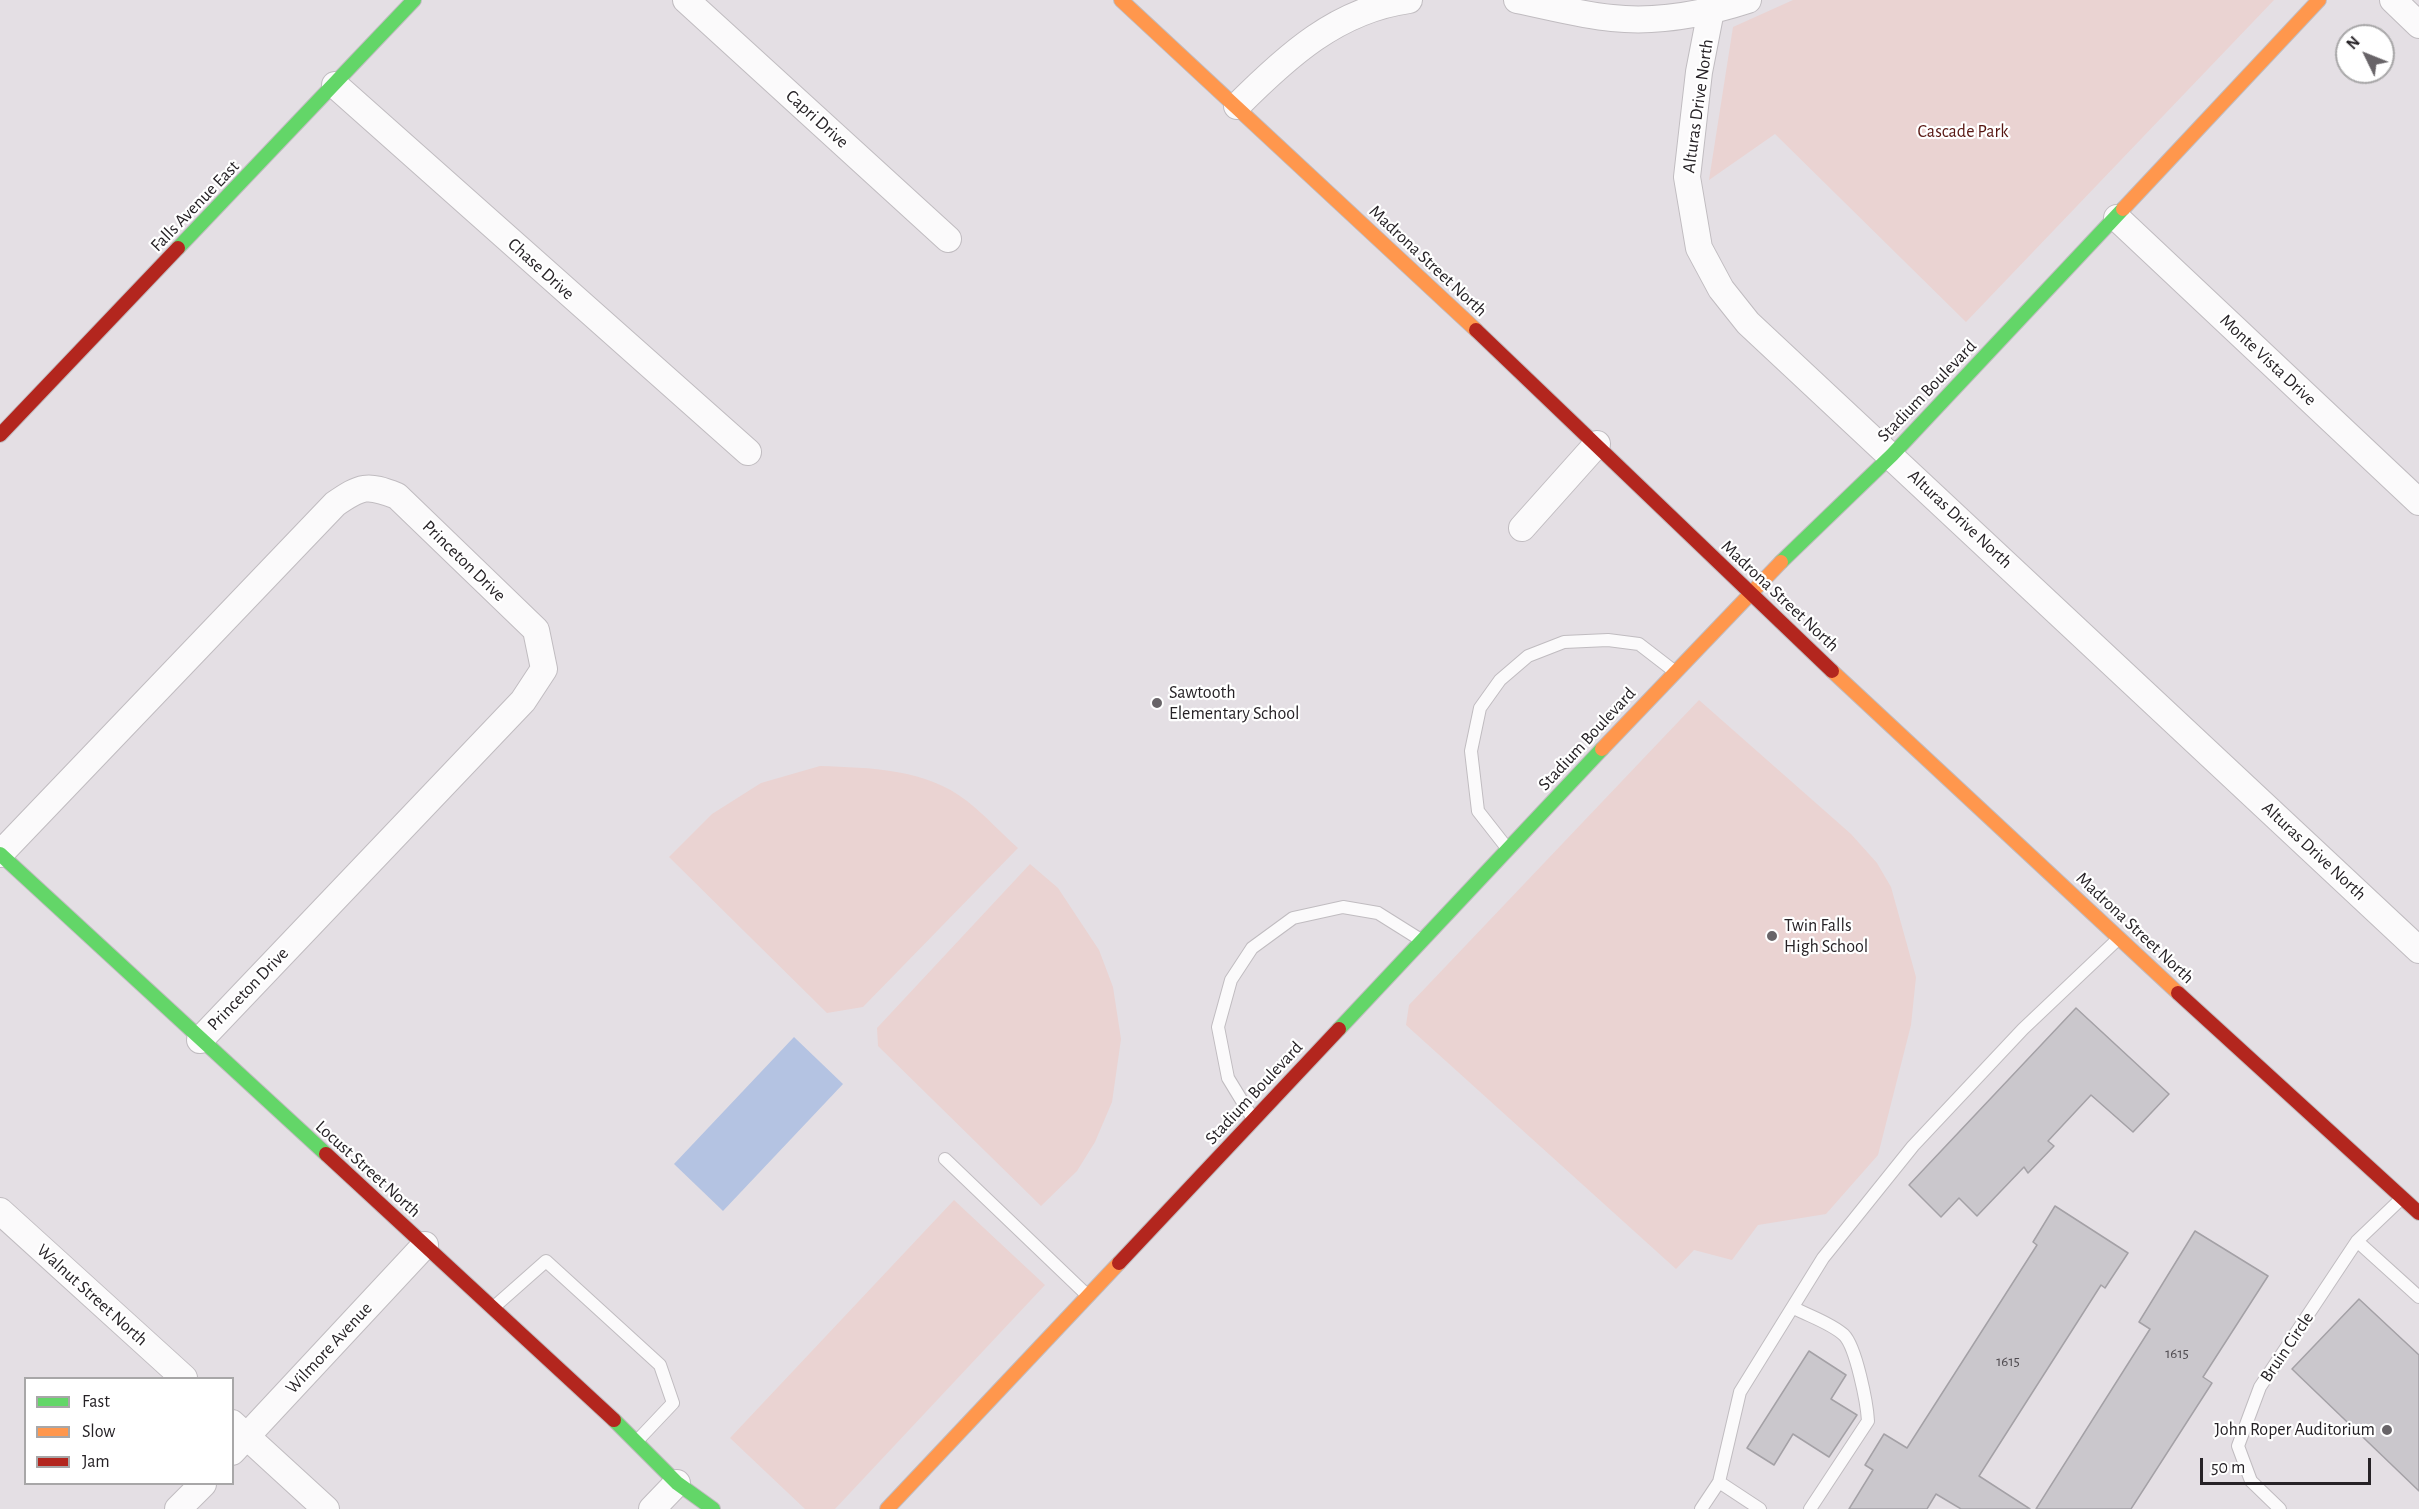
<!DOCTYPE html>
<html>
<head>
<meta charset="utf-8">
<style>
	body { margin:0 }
	#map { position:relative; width:2419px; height:1509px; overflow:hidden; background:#e4dfe4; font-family:"Alegreya Sans",sans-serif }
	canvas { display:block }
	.legend { position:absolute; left:24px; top:1377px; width:210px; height:108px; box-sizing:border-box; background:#fff; border:2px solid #a8a7a8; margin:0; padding:8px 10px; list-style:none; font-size:18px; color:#262226 }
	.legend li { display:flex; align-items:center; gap:12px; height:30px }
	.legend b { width:30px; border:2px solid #a8a7a8 }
	.north { position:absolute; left:2335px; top:24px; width:60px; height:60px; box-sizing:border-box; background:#fff; border:2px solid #a8a7a8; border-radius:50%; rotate:313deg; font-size:16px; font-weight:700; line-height:24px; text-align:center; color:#262226 }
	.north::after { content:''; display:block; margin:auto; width:21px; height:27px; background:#686468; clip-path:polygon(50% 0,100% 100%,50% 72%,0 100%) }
	.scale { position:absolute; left:2200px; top:1458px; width:171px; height:27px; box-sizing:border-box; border:3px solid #262226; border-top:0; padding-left:8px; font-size:18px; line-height:21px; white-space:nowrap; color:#262226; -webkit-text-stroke:4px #fff; paint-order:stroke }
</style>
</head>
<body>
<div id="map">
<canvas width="2419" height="1509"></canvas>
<ul class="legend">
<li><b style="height:8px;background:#63d668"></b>Fast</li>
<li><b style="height:8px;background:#ff974d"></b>Slow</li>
<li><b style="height:8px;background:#b3261e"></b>Jam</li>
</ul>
<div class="north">N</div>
<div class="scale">50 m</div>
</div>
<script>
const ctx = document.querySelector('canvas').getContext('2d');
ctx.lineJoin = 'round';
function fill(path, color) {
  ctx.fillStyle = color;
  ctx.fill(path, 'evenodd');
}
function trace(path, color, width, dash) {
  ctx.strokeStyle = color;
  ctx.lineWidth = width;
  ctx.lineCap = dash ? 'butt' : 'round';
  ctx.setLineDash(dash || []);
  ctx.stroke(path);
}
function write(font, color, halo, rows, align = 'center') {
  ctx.font = font + ' "Alegreya Sans",sans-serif';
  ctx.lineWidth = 4.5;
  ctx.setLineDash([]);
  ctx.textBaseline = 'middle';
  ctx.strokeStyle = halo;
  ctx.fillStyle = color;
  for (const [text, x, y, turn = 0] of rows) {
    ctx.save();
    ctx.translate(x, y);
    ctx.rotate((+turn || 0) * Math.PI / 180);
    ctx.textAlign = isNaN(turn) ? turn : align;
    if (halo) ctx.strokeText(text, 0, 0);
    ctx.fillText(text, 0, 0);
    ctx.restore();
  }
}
const green = new Path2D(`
	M 1793,0 L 2274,0 L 1966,322 L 1775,134 L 1709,180 L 1733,27 Z
	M 1699,700 L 1851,834 L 1877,863 L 1891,887 L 1916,977 L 1911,1025 L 1878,1155 L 1826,1214 L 1758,1225 L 1732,1260 L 1694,1250 L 1676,1269 L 1406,1025 L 1409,1005 Z
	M 820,766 C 870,768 925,768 967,801 C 985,815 1001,833 1018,848 L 863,1007 L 827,1013 L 669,857 L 712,814 L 761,783 Z
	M 1030,864 L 1058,888 L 1099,950 L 1113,987 L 1121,1039 L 1112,1102 L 1095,1142 L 1077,1171 L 1041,1206 L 878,1046 L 877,1028 Z
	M 954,1200 L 1045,1285 L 835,1509 L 805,1509 L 730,1438 Z`);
const water = new Path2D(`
	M 794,1037 L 843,1084 L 723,1211 L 674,1164 Z`);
const building = new Path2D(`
	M 2076,1008 L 2169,1094 L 2133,1132 L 2091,1095 L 2048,1141 L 2054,1146 L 2028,1173 L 2024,1167 L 1977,1216 L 1959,1198 L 1941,1217 L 1909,1185 Z
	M 2055,1206 L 2128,1253 L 2105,1288 L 2101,1285 L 1979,1476 L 2030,1509 L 1961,1509 L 1936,1494 L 1927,1509 L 1849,1509 L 1873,1470 L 1865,1465 L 1884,1434 L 1907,1448 L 2037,1245 L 2033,1242 Z
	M 2195,1231 L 2268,1276 L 2203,1377 L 2212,1383 L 2131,1509 L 2036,1509 L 2150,1329 L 2139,1322 Z
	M 2359,1299 L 2419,1355 L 2419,1491 L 2292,1369 Z
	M 1809,1351 L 1846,1375 L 1831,1399 L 1857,1415 L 1829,1457 L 1793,1434 L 1774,1465 L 1747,1448 Z`);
const lane = new Path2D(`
	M 1507,848 L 1478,811 L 1471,751 L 1480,708 L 1500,680 L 1528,656 L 1564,642 L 1608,640 L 1639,644 L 1674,671
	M 1253,1119 L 1228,1078 L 1218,1027 L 1231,980 L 1252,948 L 1293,918 L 1343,907 L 1378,913 L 1421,940
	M 945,1159 L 1087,1295
	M 2357,1241 L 2419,1297
	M 494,1307 L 546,1261 L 660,1365 L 673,1403 L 637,1441
	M 1794,1308 C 1809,1316 1831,1323 1844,1335 C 1856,1347 1867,1403 1868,1421 L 1810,1509
	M 1701,1509 L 1719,1482
	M 1760,1509 L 1719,1482 L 1740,1392 L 1823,1258 L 1913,1146 L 2023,1029 L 2118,939
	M 2280,1509 L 2251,1481 L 2238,1446 L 2260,1387 L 2357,1241 L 2401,1199`);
const street = new Path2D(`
	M 686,0 L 948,239
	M 1517,0 C 1548,6 1580,15 1612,18 C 1658,23 1705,14 1748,0
	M 1713,0 L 1699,72 L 1687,177 L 1699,248 L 1721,289 L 1748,323 L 2419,950
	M 2393,0 L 2419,25
	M 335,85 L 748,452
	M 1237,106 C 1287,56 1337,10 1409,0
	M 2117,218 L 2419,502
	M 1522,528 L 1597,444
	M 0,854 L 335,504 C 361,486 367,484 397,496 L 536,630 L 544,669 L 523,701 L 200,1040
	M 0,1211 L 184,1378
	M 232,1423 L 326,1509
	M 232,1452 L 425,1245
	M 178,1509 L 203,1484
	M 652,1509 L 677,1483`);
const fast = new Path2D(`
	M 178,248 L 414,0
	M 1781,562 L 1892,455 L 2123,209
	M 0,854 L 326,1154
	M 1339,1029 L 1602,749
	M 614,1420 L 677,1483 L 713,1509`);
const slow = new Path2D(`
	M 1121,0 L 1476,330
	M 2123,209 L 2319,0
	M 1832,671 L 2178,993
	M 1602,749 L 1781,562
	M 887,1509 L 1119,1263`);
const jam = new Path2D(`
	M 1476,330 L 1832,671
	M 0,435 L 178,248
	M 2178,993 L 2419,1213
	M 326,1154 L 614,1420
	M 1119,1263 L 1339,1029`);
const markers = [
	[1157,703,6,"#686468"],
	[1772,936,6,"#686468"],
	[2387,1430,6,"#686468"]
];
const numberNames = [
	["1615",2177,1353],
	["1615",2008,1361]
];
const streetNames = [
	["Alturas Drive North",1698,106,-82],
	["Capri Drive",817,119,42],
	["Falls Avenue East",195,206,-46],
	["Madrona Street North",1428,261,43],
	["Chase Drive",541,269,42],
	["Monte Vista Drive",2268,360,43],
	["Stadium Boulevard",1927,391,-46],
	["Alturas Drive North",1960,519,43],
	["Princeton Drive",464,561,44],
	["Madrona Street North",1780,596,43],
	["Stadium Boulevard",1587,739,-47],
	["Alturas Drive North",2314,851,43],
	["Madrona Street North",2135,928,43],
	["Princeton Drive",248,989,-46],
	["Stadium Boulevard",1254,1093,-47],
	["Locust Street North",368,1169,42],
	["Walnut Street North",92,1295,42],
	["Bruin Circle",2287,1347,-56],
	["Wilmore Avenue",329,1348,-47]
];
const parkNames = [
	["Cascade Park",1963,132]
];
const poiNames = [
	["Sawtooth",1169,693],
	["Elementary School",1169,714],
	["Twin Falls",1784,926],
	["High School",1784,947],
	["John Roper Auditorium",2375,1430,"right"]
];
fill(green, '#ead3d2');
fill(water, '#b4c3e2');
fill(building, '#cac7cc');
trace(building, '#a4a1a6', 1.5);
trace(lane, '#c0bcc0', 14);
trace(street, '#c0bcc0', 28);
trace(fast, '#c0bcc0', 16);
trace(slow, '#c0bcc0', 16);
trace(jam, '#c0bcc0', 16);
trace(lane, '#fbfafb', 12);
trace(street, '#fbfafb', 26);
trace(fast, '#63d668', 14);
trace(slow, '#ff974d', 14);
trace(jam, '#b3261e', 14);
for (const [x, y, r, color] of markers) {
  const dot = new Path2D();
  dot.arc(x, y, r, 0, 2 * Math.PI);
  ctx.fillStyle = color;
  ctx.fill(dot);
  trace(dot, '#fff', 2);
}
write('15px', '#4f4b50', null, numberNames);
write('18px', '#262226', '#fff', streetNames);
write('18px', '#571611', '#fff', parkNames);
write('18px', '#262226', '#fff', poiNames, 'left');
</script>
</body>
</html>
